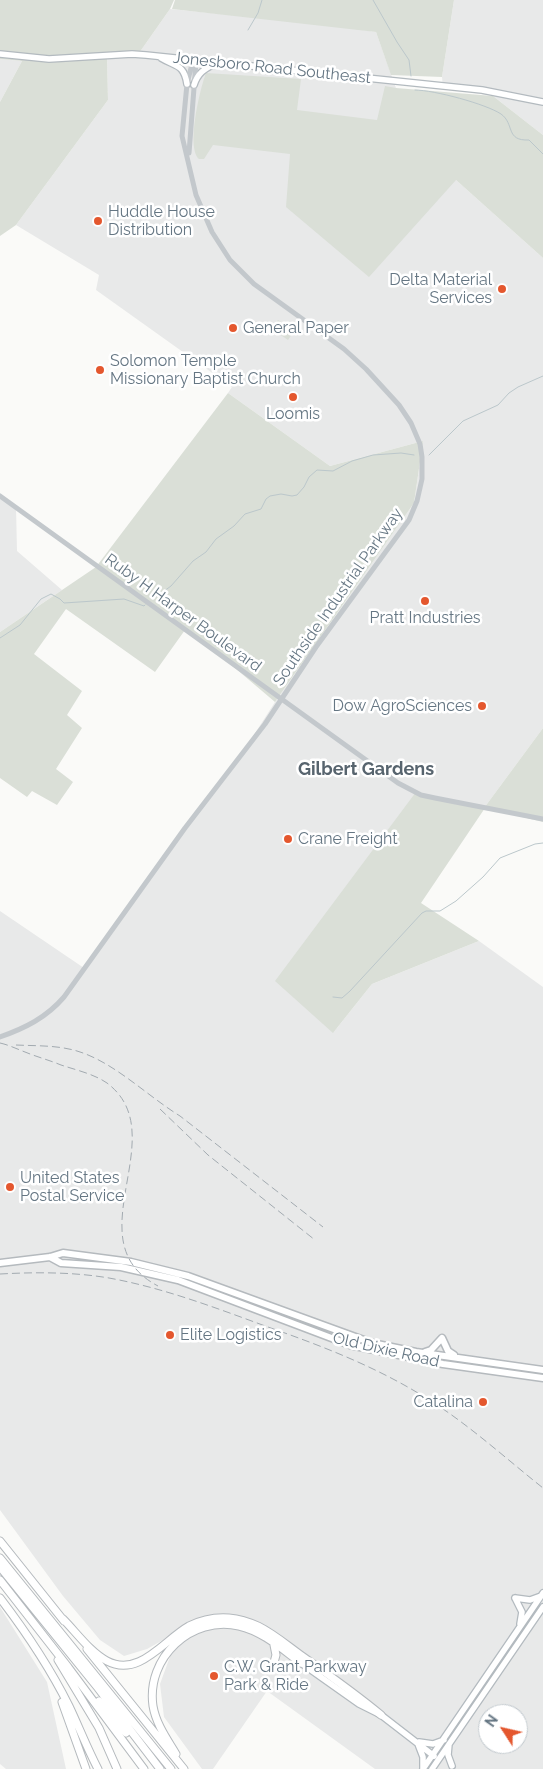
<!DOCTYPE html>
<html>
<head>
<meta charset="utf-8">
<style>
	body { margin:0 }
	#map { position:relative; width:543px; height:1769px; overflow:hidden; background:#fafaf8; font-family:Raleway,sans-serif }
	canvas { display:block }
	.north { position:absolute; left:478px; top:1704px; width:50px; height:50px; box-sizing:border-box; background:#fff; border:1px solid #c1c8cd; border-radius:50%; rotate:305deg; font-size:14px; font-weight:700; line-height:20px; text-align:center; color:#657683 }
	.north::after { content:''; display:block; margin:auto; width:18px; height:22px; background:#e4572e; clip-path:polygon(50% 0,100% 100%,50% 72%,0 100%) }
</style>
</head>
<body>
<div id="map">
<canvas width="543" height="1769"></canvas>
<div class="north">N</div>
</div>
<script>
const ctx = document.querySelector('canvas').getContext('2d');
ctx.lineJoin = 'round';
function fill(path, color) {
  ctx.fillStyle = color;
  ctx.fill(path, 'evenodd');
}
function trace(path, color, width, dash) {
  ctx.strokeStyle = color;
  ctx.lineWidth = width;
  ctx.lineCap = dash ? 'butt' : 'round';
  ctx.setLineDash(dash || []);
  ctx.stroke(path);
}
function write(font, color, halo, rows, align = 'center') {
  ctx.font = font + ' Raleway,sans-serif';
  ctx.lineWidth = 5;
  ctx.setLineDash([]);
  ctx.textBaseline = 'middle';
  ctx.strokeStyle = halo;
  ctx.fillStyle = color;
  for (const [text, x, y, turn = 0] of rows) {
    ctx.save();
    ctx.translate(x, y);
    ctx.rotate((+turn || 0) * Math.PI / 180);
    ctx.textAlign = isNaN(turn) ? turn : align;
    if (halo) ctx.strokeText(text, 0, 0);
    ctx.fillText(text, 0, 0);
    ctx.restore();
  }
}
const built = new Path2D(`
	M 454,0 L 543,0 L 543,135 L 493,96 L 443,88 L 442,77 Z
	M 170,9 L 324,24 L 376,32 L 396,88 L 456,180 L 543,258 L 543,728 L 484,808 L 333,1033 L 372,984 L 479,941 L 543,987 L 543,1769 L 375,1769 L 267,1691 L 213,1769 L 202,1769 L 164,1717 L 160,1684 L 172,1651 L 188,1626 L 147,1649 L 124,1656 L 100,1640 L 63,1596 L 0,1510 L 0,911 L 84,968 L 149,876 L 227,777 L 275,702 L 414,503 L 423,441 L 330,466 L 228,393 L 232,387 L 96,290 L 99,275 L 16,225 L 108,100 L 107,54 L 137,56 ZM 488,1714 L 518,1714 L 518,1744 L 488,1744 Z
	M 0,59 L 22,61 L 0,102 Z
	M 0,495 L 16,507 L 17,551 L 62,590 L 0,632 Z
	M 0,1607 L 47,1682 L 66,1769 L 6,1769 L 0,1764 Z`);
const green = new Path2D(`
	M 0,0 L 174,0 L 170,9 L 137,56 L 107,54 L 108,100 L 16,225 L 0,236 L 0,102 L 22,61 L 0,59 Z
	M 175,0 L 454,0 L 442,77 L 391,75 L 376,32 L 172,9 Z
	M 206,73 L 301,79 L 297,110 L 377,120 L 385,86 L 396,88 L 493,96 L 543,135 L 543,258 L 456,180 L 369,277 L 286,207 L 290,154 L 213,145 L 204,159 L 199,159 C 186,147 200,89 206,73 Z
	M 278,320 L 294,331 L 288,340 L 272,329 Z
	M 228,393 L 330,466 L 423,441 L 414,503 L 275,702 L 222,657 L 185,630 L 155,672 L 66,609 L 34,654 L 82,691 L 67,715 L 82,728 L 56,769 L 73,782 L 57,805 L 32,791 L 27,797 L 0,778 L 0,632 L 96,567 Z
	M 543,728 L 543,822 L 485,808 L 421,903 L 479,941 L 372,984 L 333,1033 L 275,981 L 416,792 L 484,808 Z`);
const stream = new Path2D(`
	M 373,0 L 397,42 L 409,60 L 411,76
	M 248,30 L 258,13 L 262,0
	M 415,90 C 434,90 486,104 501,114 C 515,124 505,141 529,140 L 543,154
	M 429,455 L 463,421 L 498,405 L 509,393 L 518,387 L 543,376
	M 156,597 L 171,586 L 193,561 L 206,552 L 216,539 L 234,526 L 245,514 L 261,509 L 266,499 L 270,496 L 281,494 L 292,496 L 297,495 L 304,487 L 309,477 L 317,470 L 333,471 L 352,461 L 373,455 L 401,453 L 414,455
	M 0,638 L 20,625 L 41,599 L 51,594 L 60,599 L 64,603 L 124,599 L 144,606 L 145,605
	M 333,997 L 342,998 L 350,991 L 422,913 L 426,911 L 440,911 L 456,901 L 483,877 L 500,858 L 535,844 L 543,843`);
const tertiary = new Path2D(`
	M 189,153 L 196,62
	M 0,496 L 398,783 L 421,795 L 435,798 L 543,819
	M 0,1037 C 25,1028 46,1018 64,997 L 185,828 L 265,724 L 316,647 L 409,520 L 417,501 L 422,479 L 422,457 L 420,444 L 411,423 L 399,405 L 366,369 L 344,349 L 254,284 L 230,260 L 212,232 L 196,195 L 182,136 L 187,84 L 193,60`);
const secondary = new Path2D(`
	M 0,54 L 49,59 L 132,54 L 146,55 L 482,90 L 543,102
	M 161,58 C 176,67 184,64 187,84
	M 194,85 C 198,72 205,69 216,63
	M 515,1598 L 522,1612 L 520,1624
	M 515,1598 L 530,1600 L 541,1596
	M 301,1663 L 359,1704 L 381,1715 L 434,1756
	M 419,1742 L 433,1744 L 444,1740
	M 418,1744 L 423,1757 L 423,1768
	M 449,1744 L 448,1755 L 452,1766
	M 423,1769 L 543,1593
	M 432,1769 L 543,1607`);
const primary = new Path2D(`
	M 50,1257 L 61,1263 L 121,1267 L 178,1280 L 350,1345 L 443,1364 L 543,1378
	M 0,1263 L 50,1257 L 63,1253 L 131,1262 L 188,1276 L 372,1343 L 416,1352 L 543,1370
	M 425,1352 L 431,1350 L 442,1338 L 448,1351 L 454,1355`);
const motorway = new Path2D(`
	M 0,1541 L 64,1621
	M 0,1558 L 171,1769
	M 0,1567 L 98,1688 L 160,1769
	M 0,1580 L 68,1667 L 144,1769
	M 0,1598 C 26,1632 50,1668 69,1706 C 79,1727 87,1748 98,1769
	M 63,1619 C 76,1632 90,1652 107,1661 C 139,1678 164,1640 189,1626 C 201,1620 216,1617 229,1618 C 239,1619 249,1622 258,1626 C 274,1634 288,1646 302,1656 C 329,1675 356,1694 381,1715
	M 87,1649 L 184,1769
	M 58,1660 L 99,1728 L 117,1769
	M 273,1666 L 276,1655 L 274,1645
	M 99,1701 L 126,1733
	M 62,1702 L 86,1769
	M 176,1754 C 167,1739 156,1724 153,1706 C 146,1658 191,1615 239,1626 C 262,1631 282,1649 301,1663`);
const rail = new Path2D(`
	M 0,1043 C 9,1045 17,1049 25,1052 C 37,1057 49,1060 61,1065 C 76,1070 94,1074 107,1083 C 176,1135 72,1241 158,1286
	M 16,1045 C 36,1046 57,1045 77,1051 C 114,1062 146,1095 180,1116 L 323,1227
	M 160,1109 L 208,1155 L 315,1240
	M 0,1274 C 36,1272 74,1272 109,1278 C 164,1288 216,1308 268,1327 C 322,1346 374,1366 423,1396 C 466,1422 504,1457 543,1488`);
const markers = [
	[98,221,5,"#e4572e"],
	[502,289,5,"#e4572e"],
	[233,328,5,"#e4572e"],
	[100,370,5,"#e4572e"],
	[293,397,5,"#e4572e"],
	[425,601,5,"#e4572e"],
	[482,706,5,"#e4572e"],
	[288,839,5,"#e4572e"],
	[10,1187,5,"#e4572e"],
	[170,1335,5,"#e4572e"],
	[483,1402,5,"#e4572e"],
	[214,1676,5,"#e4572e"]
];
const streetNames = [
	["Jonesboro Road Southeast",272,68,6],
	["Southside Industrial Parkway",338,597,-55],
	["Ruby H Harper Boulevard",183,613,36],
	["Old Dixie Road",386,1350,13]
];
const poiNames = [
	["Huddle House",108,212],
	["Distribution",108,230],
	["Delta Material",492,280,"right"],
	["Services",492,298,"right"],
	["General Paper",243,328],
	["Solomon Temple",110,361],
	["Missionary Baptist Church",110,379],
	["Loomis",293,414,"center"],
	["Pratt Industries",425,618,"center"],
	["Dow AgroSciences",472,706,"right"],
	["Crane Freight",298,839],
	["United States",20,1178],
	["Postal Service",20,1196],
	["Elite Logistics",180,1335],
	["Catalina",473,1402,"right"],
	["C.W. Grant Parkway",224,1667],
	["Park & Ride",224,1685]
];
const neighbourhoodNames = [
	["Gilbert Gardens",366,770]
];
fill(built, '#e8e9e9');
fill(green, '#dadfd7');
trace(stream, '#bbc7cb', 1);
trace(secondary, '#b3babf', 8);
trace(primary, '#b5babe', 9);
trace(motorway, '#b4b9bd', 9);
trace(tertiary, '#c3c8cc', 5);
trace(secondary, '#fff', 5.5);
trace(primary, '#fff', 6);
trace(motorway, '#fff', 7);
trace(rail, '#a2aab0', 1, [8, 4]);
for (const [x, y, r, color] of markers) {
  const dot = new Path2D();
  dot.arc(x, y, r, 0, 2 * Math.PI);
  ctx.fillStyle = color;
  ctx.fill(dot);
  trace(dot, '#fff', 2);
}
write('16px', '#657683', '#fff', streetNames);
write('16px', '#657683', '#fff', poiNames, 'left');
write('bold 18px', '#57646e', '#fff', neighbourhoodNames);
</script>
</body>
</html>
